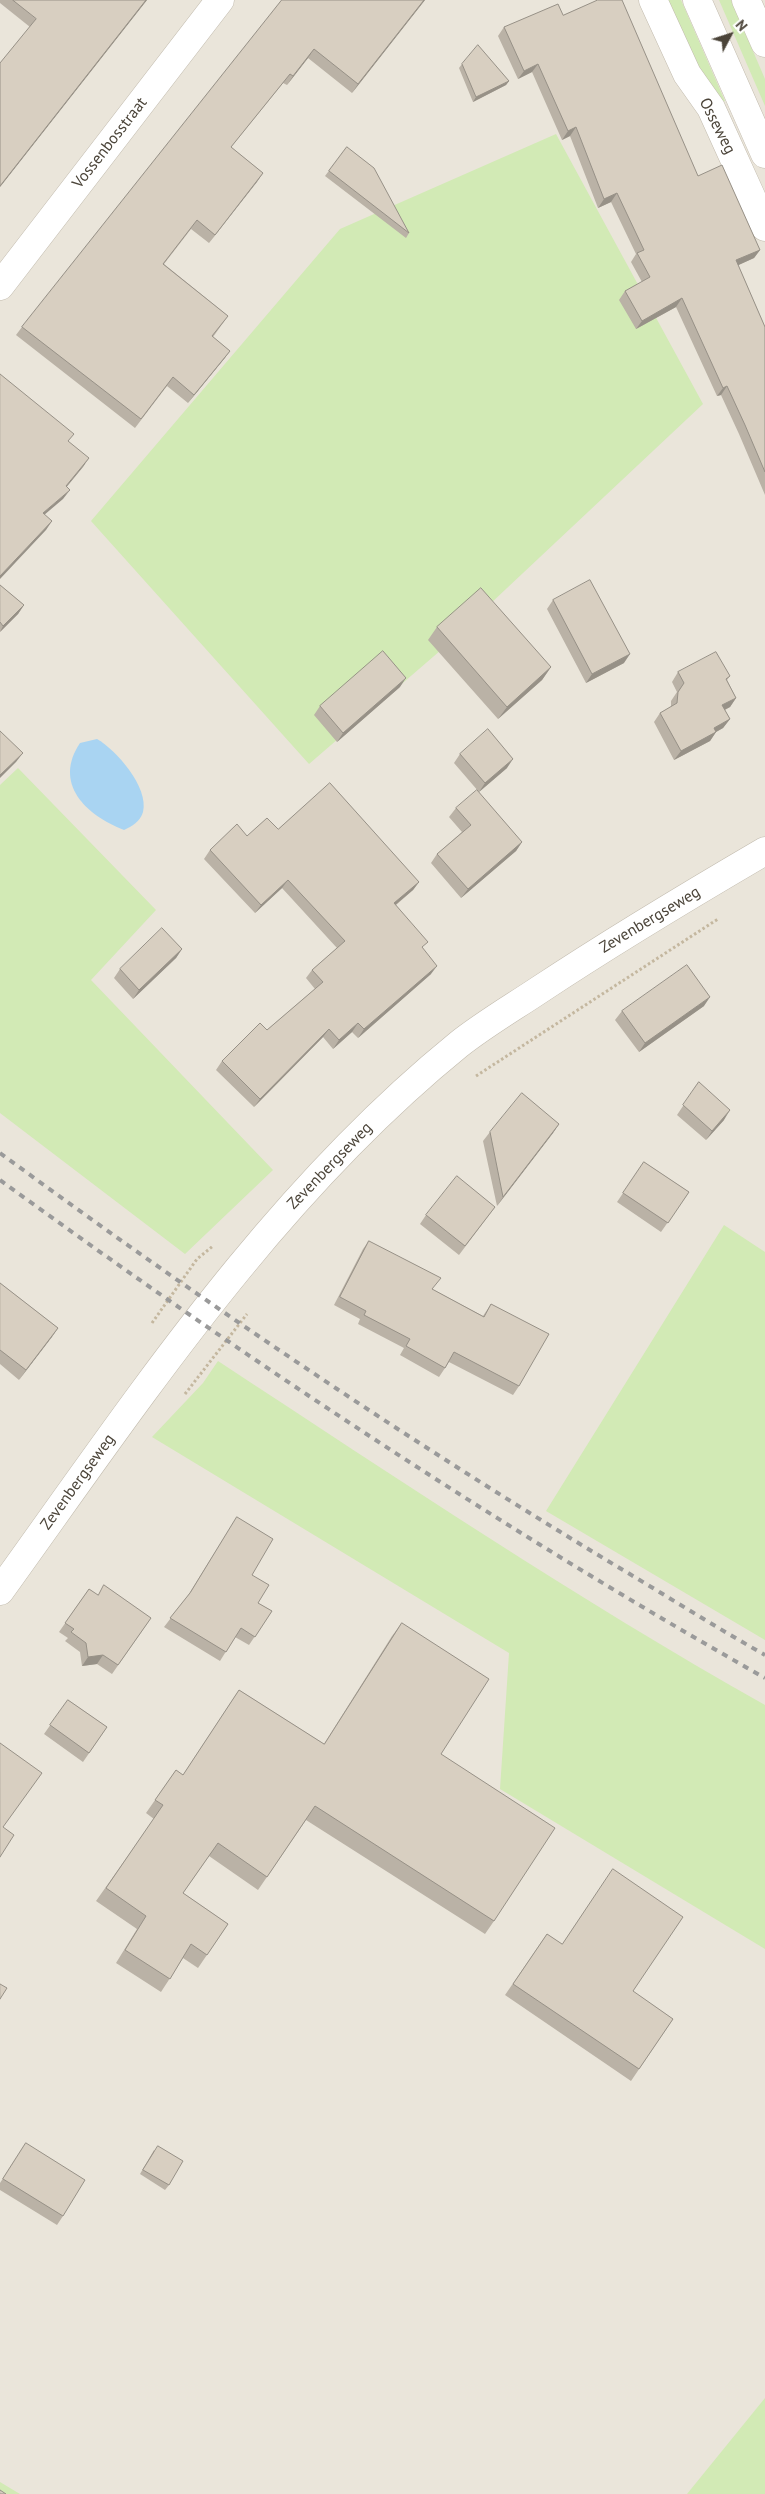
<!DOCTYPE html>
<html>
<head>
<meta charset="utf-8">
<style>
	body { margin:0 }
	#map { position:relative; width:765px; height:2494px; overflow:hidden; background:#f6f3ec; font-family:"PT Sans",sans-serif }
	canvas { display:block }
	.north { position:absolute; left:705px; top:10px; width:50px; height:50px; -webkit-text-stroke:4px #fff; paint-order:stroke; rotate:50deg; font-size:14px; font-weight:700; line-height:20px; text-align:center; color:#4b4439 }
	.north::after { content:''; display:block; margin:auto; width:18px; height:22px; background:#4b4439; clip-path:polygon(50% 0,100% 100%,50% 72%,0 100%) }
</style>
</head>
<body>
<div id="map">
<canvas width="765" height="2494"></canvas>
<div class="north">N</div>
</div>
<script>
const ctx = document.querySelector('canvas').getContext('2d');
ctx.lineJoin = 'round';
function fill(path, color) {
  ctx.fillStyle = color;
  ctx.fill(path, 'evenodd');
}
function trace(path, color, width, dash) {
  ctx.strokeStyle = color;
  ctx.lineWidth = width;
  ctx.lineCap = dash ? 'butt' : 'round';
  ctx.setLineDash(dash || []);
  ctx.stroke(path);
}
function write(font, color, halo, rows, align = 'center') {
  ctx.font = font + ' "PT Sans",sans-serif';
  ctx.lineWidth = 4.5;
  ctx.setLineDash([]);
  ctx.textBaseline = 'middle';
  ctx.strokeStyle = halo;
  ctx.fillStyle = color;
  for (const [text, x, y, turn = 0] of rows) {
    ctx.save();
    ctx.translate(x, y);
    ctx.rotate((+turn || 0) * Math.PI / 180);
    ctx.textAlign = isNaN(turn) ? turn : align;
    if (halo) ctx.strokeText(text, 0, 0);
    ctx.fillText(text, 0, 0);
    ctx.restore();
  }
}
const residential = new Path2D(`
	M 0,0 L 765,0 L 765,2494 L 0,2494 Z`);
const green = new Path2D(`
	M 665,0 L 681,0 L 725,101 L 718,105 Z
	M 719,0 L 731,0 L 765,79 L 765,106 Z
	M 556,134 L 703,404 L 441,650 L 309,764 L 91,521 L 340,229 Z
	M 18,768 L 156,910 L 91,980 L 273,1170 L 185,1254 L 0,1113 L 0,785 Z
	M 724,1225 L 765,1252 L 765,1640 L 546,1511 Z
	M 218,1361 C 398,1479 577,1599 765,1705 L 765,1949 L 500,1789 L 509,1653 L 152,1437 L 203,1383 Z
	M 765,2398 L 765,2494 L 687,2494 Z
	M 0,2482 L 20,2494 L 0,2494 Z`);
const water = new Path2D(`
	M 97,739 C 116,750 149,787 143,812 C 140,822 132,826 124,830 C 85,815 53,783 80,743 Z`);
const path = new Path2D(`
	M 476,1076 L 718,919
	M 152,1323 L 197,1259 L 213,1246
	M 185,1394 L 247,1314`);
const minor = new Path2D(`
	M 653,0 L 687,74 L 711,108 L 765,227
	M 746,0 L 765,43
	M 0,286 L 220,0`);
const tertiary = new Path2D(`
	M 697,0 L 765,154
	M 0,1591 C 139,1398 272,1196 458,1045 C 483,1025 512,1008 539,990 C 613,941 688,896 765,851`);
const rail = new Path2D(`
	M 0,1153 C 202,1301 408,1441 623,1570 C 670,1598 717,1628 765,1655
	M 0,1180 C 246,1359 500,1528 765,1678`);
const wall = new Path2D(`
	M 0,0 L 147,0 L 0,187 L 30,27 L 0,3 Z
	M 282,0 L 425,0 L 352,93 L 308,58 L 287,85 L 283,83 L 231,147 L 263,173 L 209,243 L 191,229 L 164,264 L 228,316 L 213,337 L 230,351 L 224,359 L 188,403 L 167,386 L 135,428 L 16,335 L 22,327 Z
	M 563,15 L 760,250 L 754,258 L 738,265 L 765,327 L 765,495 L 739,434 L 721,395 L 717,396 L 676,307 L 636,329 L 619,300 L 625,291 L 642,282 L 631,262 L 636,254 L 611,202 L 598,208 L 570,136 L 562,140 L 532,72 L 518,79 L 498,36 L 504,27 Z
	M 462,64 L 509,81 L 506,85 L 473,102 L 459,68 Z
	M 347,147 L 409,233 L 406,238 L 325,176 Z
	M 0,585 L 24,605 L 18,614 L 0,632 Z
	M 553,600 L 624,663 L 586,683 L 547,609 Z
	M 437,627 L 551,667 L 542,680 L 498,719 L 428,640 Z
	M 678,672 L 730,676 L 727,680 L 736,698 L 730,707 L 725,710 L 730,719 L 723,728 L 716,732 L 710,741 L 674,760 L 654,722 L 660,713 L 671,707 L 671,701 L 677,692 L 672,682 Z
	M 400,687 L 337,742 L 314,715 L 320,706 Z
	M 460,754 L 507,768 L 479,792 L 454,763 Z
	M 456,808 L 522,842 L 516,851 L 461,898 L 431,863 L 437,854 L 462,832 L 449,817 Z
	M 278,829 L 419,882 L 413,890 L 396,905 L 423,949 L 431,974 L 358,1038 L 352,1032 L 333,1049 L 323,1037 L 254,1107 L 216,1070 L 222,1061 L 267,1030 L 315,989 L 306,978 L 312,970 L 337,948 L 282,888 L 255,913 L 204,859 L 210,850 L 247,836 Z
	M 182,949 L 176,958 L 133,999 L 114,978 L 120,969 Z
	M 704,1006 L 639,1052 L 615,1020 L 622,1011 Z
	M 699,1082 L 724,1120 L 706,1140 L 677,1115 Z
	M 559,1124 L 553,1133 L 497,1206 L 483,1141 L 490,1132 Z
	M 644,1162 L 689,1192 L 661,1232 L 617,1202 Z
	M 495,1207 L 459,1255 L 420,1224 L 426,1215 Z
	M 369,1241 L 432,1289 L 483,1316 L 491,1304 L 519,1386 L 513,1395 L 449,1362 L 439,1377 L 400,1355 L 404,1348 L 358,1324 L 360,1319 L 334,1305 L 363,1249 Z
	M 0,1283 L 58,1328 L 19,1380 L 0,1364 Z
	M 237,1517 L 258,1603 L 272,1611 L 249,1645 L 235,1637 L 220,1661 L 164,1627 L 187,1597 Z
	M 89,1589 L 97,1595 L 151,1618 L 112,1674 L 97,1664 L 82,1666 L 80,1652 L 65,1641 L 68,1638 L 59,1632 Z
	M 402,1623 L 441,1754 L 494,1921 L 485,1934 L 306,1820 L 258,1890 L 209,1856 L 183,1893 L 228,1924 L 198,1968 L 183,1958 L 161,1992 L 116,1963 L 137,1929 L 96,1901 L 154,1819 L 146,1813 L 176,1770 L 183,1775 L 239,1690 L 324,1744 L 392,1636 Z
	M 68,1700 L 107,1727 L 83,1762 L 44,1734 Z
	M 547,1934 L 673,2019 L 631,2081 L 505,1995 Z
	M 26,2143 L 63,2216 L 57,2225 L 0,2190 L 0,2183 Z
	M 154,2150 L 169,2185 L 165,2190 L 140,2174 Z`);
const shadedWall = new Path2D(`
	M 146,0 L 147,0 L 0,187 L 0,186 Z
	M 424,0 L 425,0 L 352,93 L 358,84 Z
	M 314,49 L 308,58 L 287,85 L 293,76 Z
	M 538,64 L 532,72 L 518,79 L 524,71 Z
	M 509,81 L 506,85 L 473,102 L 476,97 Z
	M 576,127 L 570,136 L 562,140 L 568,131 Z
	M 263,173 L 257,182 L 209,243 L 215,235 Z
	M 617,193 L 611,202 L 598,208 L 604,199 Z
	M 760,250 L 754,258 L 730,269 L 736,260 Z
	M 682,298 L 676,307 L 636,329 L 642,321 Z
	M 230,351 L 224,359 L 188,403 L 194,395 Z
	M 727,386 L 721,395 L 717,396 L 723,388 Z
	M 89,458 L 83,467 L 60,495 L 66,486 Z
	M 70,490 L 63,499 L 37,521 L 43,513 Z
	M 52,521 L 46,530 L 0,579 L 0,576 Z
	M 24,605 L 18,614 L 0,632 L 3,626 Z
	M 630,654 L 624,663 L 586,683 L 592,674 Z
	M 551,667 L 542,680 L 498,719 L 507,707 Z
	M 406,678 L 400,687 L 337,742 L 343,733 Z
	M 736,698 L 730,707 L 716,714 L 722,705 Z
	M 730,719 L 723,728 L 716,732 L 710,741 L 674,760 L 681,751 L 714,728 Z
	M 23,753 L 16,762 L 0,778 L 0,775 Z
	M 513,759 L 507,768 L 479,792 L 485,783 Z
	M 522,842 L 516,851 L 461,898 L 468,889 Z
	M 288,880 L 282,888 L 255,913 L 261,905 Z
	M 419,882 L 413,890 L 388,911 L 394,903 Z
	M 182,949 L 176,958 L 133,999 L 139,990 Z
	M 437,966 L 431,974 L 358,1038 L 364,1029 Z
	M 710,997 L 704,1006 L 639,1052 L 645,1043 Z
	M 358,1023 L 352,1032 L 333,1049 L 339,1040 Z
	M 329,1029 L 323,1037 L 254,1107 L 260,1099 Z
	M 730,1110 L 724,1120 L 706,1140 L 712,1131 Z
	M 559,1124 L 553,1133 L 497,1206 L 503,1197 Z
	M 58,1328 L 52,1337 L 19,1380 L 26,1370 Z
	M 103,1655 L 97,1664 L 82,1666 L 88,1657 Z`);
const building = new Path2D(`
	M 13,0 L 146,0 L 0,186 L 0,63 L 36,19 Z
	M 282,0 L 424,0 L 358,84 L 314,49 L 293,76 L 290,74 L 231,147 L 263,173 L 215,235 L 197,220 L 163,264 L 228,316 L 212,336 L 230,351 L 194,395 L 173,377 L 141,419 L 22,327 Z
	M 598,0 L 622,0 L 698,176 L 722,165 L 760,250 L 736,260 L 765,327 L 765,472 L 745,425 L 727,386 L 723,388 L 682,298 L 642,321 L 625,291 L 650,277 L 637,253 L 644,250 L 617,193 L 604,199 L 576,127 L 568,131 L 538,64 L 524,71 L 504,27 L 558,4 L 563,15 Z
	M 478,45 L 509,81 L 476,97 L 462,64 Z
	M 347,147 L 374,168 L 409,233 L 329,171 Z
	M 0,374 L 74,434 L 68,441 L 89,458 L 66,486 L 70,490 L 43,513 L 52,521 L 0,576 Z
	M 590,580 L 630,654 L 592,674 L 553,600 Z
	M 0,585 L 24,605 L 3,626 L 0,622 Z
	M 481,588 L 551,667 L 507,707 L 437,627 Z
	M 383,651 L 406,678 L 343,733 L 320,706 Z
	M 716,652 L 730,676 L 726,679 L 736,698 L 722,705 L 730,719 L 714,728 L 716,732 L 681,751 L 660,713 L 677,703 L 678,692 L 684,683 L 678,672 Z
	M 488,729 L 513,759 L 485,783 L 460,754 Z
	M 0,731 L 23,753 L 0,775 Z
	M 330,783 L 419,882 L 394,903 L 428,942 L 422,947 L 437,966 L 364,1029 L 358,1023 L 339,1040 L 329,1029 L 260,1099 L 222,1061 L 260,1023 L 267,1030 L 323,982 L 312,970 L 345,941 L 288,880 L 261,905 L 210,850 L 237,824 L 247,836 L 267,818 L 278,829 Z
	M 477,790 L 522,842 L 468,889 L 437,854 L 471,825 L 456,808 Z
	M 162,928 L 182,949 L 139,990 L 120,969 Z
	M 687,965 L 710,997 L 645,1043 L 622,1011 Z
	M 699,1082 L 730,1110 L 712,1131 L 683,1105 Z
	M 522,1093 L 559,1124 L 503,1197 L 490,1132 Z
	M 644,1162 L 689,1192 L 668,1223 L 623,1193 Z
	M 457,1176 L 495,1207 L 465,1246 L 426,1215 Z
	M 369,1241 L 441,1278 L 432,1289 L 484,1317 L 491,1304 L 549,1334 L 519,1386 L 454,1352 L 445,1368 L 406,1346 L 410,1339 L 364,1315 L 366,1311 L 340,1297 Z
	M 0,1283 L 58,1328 L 26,1370 L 0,1350 Z
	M 237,1517 L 273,1539 L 252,1575 L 269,1585 L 258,1603 L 272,1611 L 255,1637 L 241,1628 L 226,1652 L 170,1618 L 190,1593 Z
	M 104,1585 L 151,1618 L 118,1665 L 103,1655 L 88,1657 L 86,1643 L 71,1632 L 74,1629 L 65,1623 L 89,1589 L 98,1595 Z
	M 402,1623 L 489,1679 L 441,1754 L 555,1828 L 494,1921 L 315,1806 L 267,1877 L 218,1843 L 183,1893 L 228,1924 L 207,1955 L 191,1944 L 170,1979 L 125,1950 L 146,1916 L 106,1888 L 163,1805 L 155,1800 L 176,1770 L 183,1775 L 239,1690 L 324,1744 Z
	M 68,1700 L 107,1727 L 89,1753 L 50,1725 Z
	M 0,1743 L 42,1773 L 3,1827 L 14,1835 L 0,1857 Z
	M 613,1869 L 683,1917 L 633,1991 L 673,2019 L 639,2069 L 513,1984 L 547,1934 L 562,1944 Z
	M 0,1984 L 7,1988 L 0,1999 Z
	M 26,2143 L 85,2180 L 63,2216 L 3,2179 Z
	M 158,2146 L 183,2161 L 169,2185 L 143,2170 Z
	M 0,2490 L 6,2494 L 0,2494 Z`);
const streetNames = [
	["Osseweg",717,126,63],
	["Vossenbosstraat",110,143,-52],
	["Zevenbergseweg",650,920,-31],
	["Zevenbergseweg",330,1166,-46],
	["Zevenbergseweg",78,1482,-54]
];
fill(residential, '#eae5da');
fill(green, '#d2eab5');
fill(water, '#a9d4f2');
trace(minor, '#c2bbae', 29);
trace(tertiary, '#c2bbae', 29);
trace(path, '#c4b79f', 3, [2.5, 2.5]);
trace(minor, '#fff', 28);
trace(tertiary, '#fff', 28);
trace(rail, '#9a9a9a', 4, [6, 6]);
fill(wall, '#bab2a6');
fill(shadedWall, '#979187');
fill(building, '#d8cfc1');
trace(building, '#979187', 1);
write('16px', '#4b4439', '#fff', streetNames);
</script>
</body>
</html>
